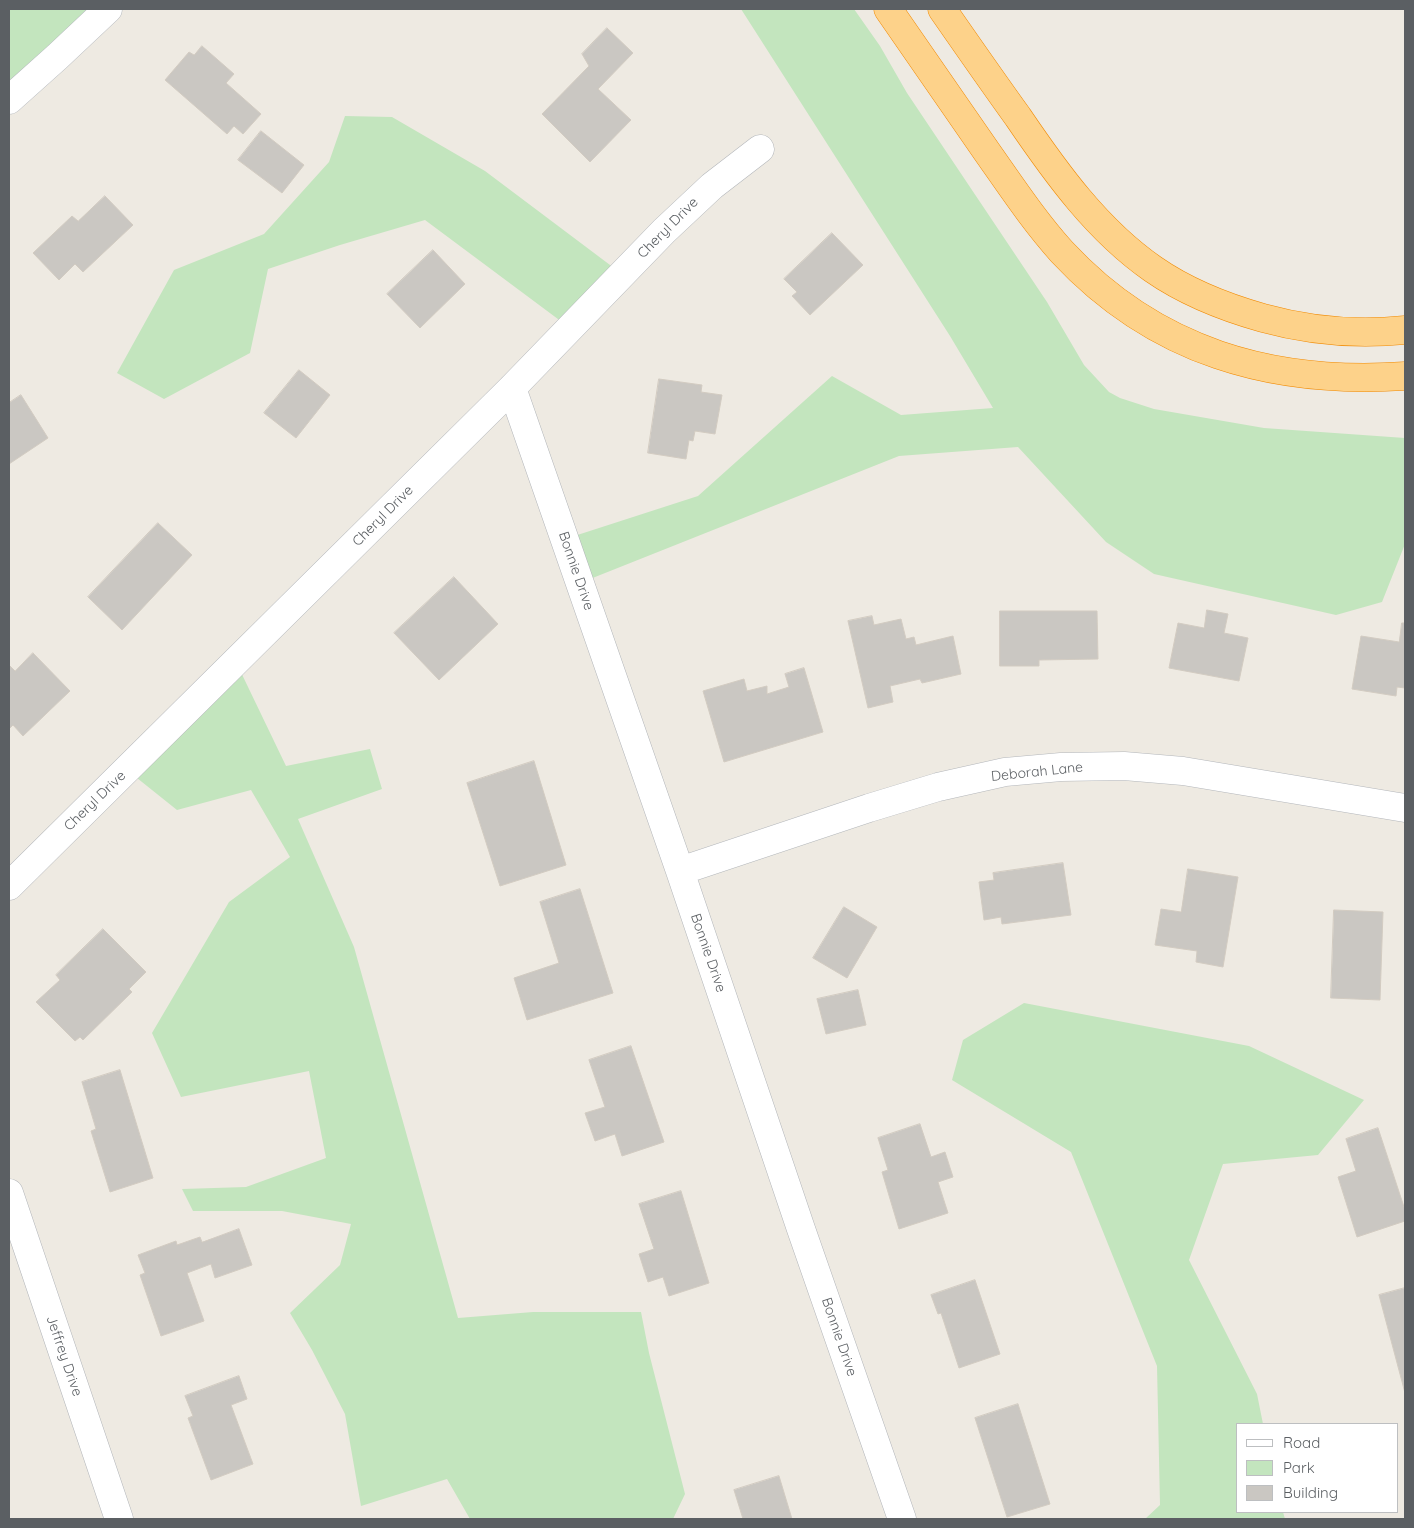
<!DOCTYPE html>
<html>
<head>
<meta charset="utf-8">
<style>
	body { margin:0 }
	#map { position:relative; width:1414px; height:1528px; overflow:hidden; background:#eeeae2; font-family:Quicksand,sans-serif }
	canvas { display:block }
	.frame { position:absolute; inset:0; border:10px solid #5b5f63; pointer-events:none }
	.legend { position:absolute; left:1236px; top:1423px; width:162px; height:90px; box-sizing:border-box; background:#fff; border:1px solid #bdbfc1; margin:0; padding:6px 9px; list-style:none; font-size:15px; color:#5b5f63 }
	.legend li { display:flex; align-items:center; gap:10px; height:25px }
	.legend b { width:25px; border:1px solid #bdbfc1 }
</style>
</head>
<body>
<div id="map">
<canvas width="1414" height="1528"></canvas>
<div class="frame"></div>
<ul class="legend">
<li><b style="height:6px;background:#fff"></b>Road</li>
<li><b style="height:14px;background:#c3e5be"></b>Park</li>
<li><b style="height:14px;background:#cac7c2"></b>Building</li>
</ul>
</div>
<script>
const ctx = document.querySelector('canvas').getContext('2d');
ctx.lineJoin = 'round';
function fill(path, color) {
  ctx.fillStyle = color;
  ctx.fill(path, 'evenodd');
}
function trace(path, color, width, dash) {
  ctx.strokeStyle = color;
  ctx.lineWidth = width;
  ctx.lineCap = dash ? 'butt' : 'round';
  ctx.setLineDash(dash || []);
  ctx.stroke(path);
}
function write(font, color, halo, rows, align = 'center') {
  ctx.font = font + ' Quicksand,sans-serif';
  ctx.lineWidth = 4.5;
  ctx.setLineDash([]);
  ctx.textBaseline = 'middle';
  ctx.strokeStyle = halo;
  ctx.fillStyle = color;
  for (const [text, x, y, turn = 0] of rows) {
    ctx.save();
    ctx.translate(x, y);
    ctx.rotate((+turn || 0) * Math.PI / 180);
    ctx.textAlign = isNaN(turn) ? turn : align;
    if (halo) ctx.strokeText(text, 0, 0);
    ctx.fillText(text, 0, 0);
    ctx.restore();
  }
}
const green = new Path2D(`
	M 9,9 L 118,9 L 9,108 Z
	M 741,9 L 854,9 L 880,46 L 907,93 L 1047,302 L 1084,365 L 1109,392 L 1120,398 L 1154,409 L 1264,428 L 1405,438 L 1405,544 L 1382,602 L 1336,615 L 1154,574 L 1106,542 L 1018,447 L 899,456 L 580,583 L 565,539 L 698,496 L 832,376 L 901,415 L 993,408 L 950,336 Z
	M 345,116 L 392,117 L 485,171 L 622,274 L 570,328 L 425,220 L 340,245 L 268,269 L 250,353 L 164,399 L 117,373 L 174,270 L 264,234 L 329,162 Z
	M 236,662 L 286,766 L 370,749 L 382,789 L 298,819 L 354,947 L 458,1318 L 533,1312 L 641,1312 L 649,1353 L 685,1494 L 673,1519 L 470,1519 L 447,1479 L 361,1506 L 345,1414 L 312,1350 L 290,1313 L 340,1265 L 351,1224 L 282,1211 L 193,1211 L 182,1189 L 246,1187 L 326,1158 L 309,1071 L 181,1097 L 152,1033 L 229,902 L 290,857 L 251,790 L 177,810 L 127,770 Z
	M 1024,1003 L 1249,1046 L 1364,1100 L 1318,1155 L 1223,1164 L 1189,1260 L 1257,1394 L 1263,1424 L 1238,1424 L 1238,1512 L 1283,1512 L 1285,1519 L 1145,1519 L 1160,1505 L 1157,1366 L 1071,1152 L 952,1080 L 963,1040 Z`);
const building = new Path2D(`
	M 607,28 L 633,53 L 598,89 L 631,120 L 590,162 L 542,114 L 589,66 L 582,54 Z
	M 202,46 L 234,74 L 226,83 L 261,114 L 243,134 L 234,126 L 227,134 L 165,80 L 189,52 L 194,55 Z
	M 261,131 L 304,165 L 282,193 L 238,160 Z
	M 105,196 L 133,225 L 83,272 L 75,264 L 59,280 L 33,253 L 72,216 L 78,221 Z
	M 832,233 L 863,265 L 810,315 L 792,296 L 797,292 L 784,279 Z
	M 433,250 L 465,284 L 420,328 L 387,294 Z
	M 299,370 L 330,395 L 296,438 L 264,413 Z
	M 659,379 L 702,385 L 701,392 L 722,395 L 715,434 L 695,431 L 693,441 L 689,440 L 686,459 L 648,453 Z
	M 21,395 L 48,438 L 9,464 L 9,403 Z
	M 158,523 L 192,555 L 122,630 L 88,597 Z
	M 454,577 L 498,624 L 439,680 L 394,633 Z
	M 1207,610 L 1228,614 L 1224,633 L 1248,638 L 1239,681 L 1169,668 L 1178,623 L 1204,628 Z
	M 1000,611 L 1097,611 L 1098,659 L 1039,660 L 1039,666 L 1000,666 Z
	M 872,616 L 874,625 L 901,619 L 906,639 L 914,637 L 916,645 L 953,636 L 961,674 L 922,683 L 920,679 L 890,686 L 893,702 L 868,708 L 848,621 Z
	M 1402,623 L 1405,623 L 1405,688 L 1397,687 L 1396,696 L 1352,689 L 1361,636 L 1399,642 Z
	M 33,653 L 70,691 L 23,736 L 13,725 L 9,729 L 9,665 L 15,671 Z
	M 804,668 L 823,732 L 724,762 L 703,691 L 744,679 L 747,691 L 767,686 L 767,694 L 789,687 L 785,674 Z
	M 534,761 L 566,865 L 500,886 L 467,783 Z
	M 1063,863 L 1071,915 L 1002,924 L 1001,917 L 984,920 L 979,882 L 994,880 L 993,873 Z
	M 1188,869 L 1238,877 L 1223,967 L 1196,962 L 1197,951 L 1155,945 L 1161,909 L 1181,912 Z
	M 580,889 L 613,993 L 527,1020 L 514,978 L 559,963 L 540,902 Z
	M 844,907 L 877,927 L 847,978 L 813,958 Z
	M 1334,910 L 1383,912 L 1380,1000 L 1331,998 Z
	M 103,929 L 146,972 L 129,989 L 132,992 L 83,1040 L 80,1037 L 75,1041 L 36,1002 L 60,980 L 56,975 Z
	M 858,990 L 866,1025 L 826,1034 L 817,999 Z
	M 631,1046 L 664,1142 L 622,1156 L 615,1134 L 595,1141 L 585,1113 L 605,1107 L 589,1060 Z
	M 120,1070 L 153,1178 L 110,1192 L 91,1131 L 96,1129 L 82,1082 Z
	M 920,1124 L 931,1157 L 945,1152 L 953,1177 L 938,1182 L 948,1213 L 899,1229 L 882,1172 L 888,1170 L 878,1138 Z
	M 1378,1128 L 1405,1210 L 1405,1221 L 1357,1237 L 1338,1177 L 1356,1171 L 1346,1139 Z
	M 681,1191 L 709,1283 L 669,1296 L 663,1277 L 648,1282 L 639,1254 L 654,1249 L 639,1204 Z
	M 239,1229 L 252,1265 L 215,1278 L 211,1264 L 187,1273 L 204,1321 L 161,1336 L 140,1275 L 145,1273 L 138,1255 L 176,1241 L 177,1245 L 200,1237 L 202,1242 Z
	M 975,1280 L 1000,1354 L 959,1368 L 941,1313 L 938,1314 L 931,1295 Z
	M 1405,1288 L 1405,1393 L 1379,1295 Z
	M 239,1376 L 247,1399 L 231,1405 L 253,1464 L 211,1480 L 188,1418 L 193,1416 L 185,1396 Z
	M 1018,1404 L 1050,1504 L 1007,1517 L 975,1418 Z
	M 779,1476 L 792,1519 L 743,1519 L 734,1490 Z`);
const minor = new Path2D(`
	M 512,388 L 680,871 L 801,1229 L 902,1519
	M 680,871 L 869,808 L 938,787 L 1005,772 L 1061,767 L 1124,766 L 1183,771 L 1405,808
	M 9,886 L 512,388 L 664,231 L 712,186 L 760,149
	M 9,1193 L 119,1519`);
const secondary = new Path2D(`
	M 9,100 L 57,57 L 108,9`);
const motorway = new Path2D(`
	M 888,9 C 921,56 954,104 987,152 C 1011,186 1034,221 1062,252 C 1155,352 1272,385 1405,376
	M 942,9 C 967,45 992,81 1018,117 C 1056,173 1097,230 1153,269 C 1186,292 1224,307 1263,318 C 1310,331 1357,335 1405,330`);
const streetNames = [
	["Cheryl Drive",668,228,-45],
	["Cheryl Drive",383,516,-45],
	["Bonnie Drive",576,571,71],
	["Deborah Lane",1037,772,-6],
	["Cheryl Drive",95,801,-44],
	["Bonnie Drive",708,953,71],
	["Bonnie Drive",839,1337,71],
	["Jeffrey Drive",64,1356,71]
];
fill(green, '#c3e5be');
fill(building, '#cac7c2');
trace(building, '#d2cbc1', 1);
trace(minor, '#b3b6ba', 29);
trace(secondary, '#b4b8bd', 29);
trace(motorway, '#f08900', 29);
trace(minor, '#fff', 28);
trace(secondary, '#fff', 28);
trace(motorway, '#fdd28a', 28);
write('14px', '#5b5f63', '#fff', streetNames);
</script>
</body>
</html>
